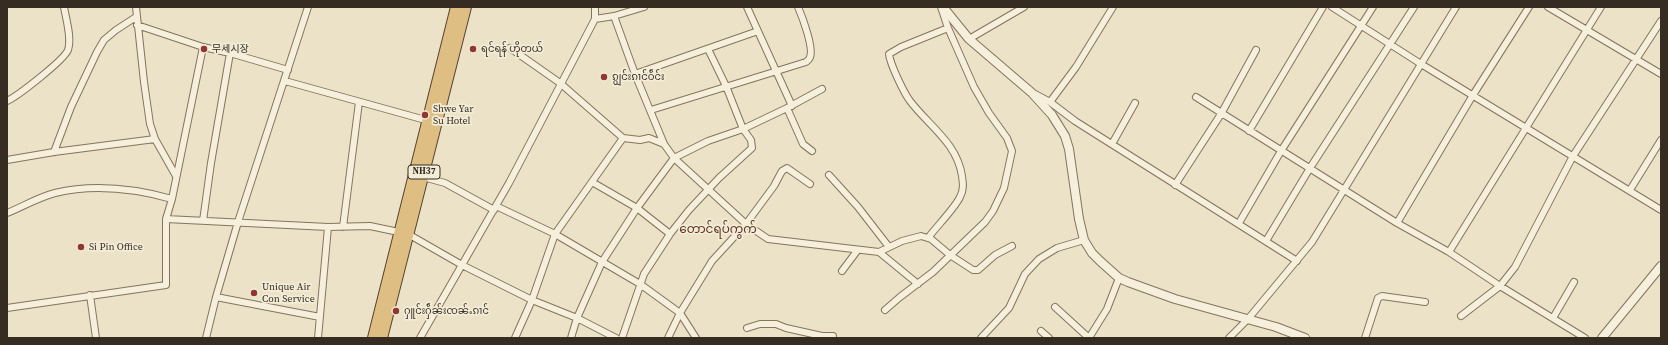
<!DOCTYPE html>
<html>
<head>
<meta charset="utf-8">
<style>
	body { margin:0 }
	#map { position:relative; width:1668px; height:345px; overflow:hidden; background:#ebe2c8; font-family:"Source Serif 4",serif }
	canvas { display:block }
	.frame { position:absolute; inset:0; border:8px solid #372c21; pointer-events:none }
</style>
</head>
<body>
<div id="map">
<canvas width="1668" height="345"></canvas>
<div class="frame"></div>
</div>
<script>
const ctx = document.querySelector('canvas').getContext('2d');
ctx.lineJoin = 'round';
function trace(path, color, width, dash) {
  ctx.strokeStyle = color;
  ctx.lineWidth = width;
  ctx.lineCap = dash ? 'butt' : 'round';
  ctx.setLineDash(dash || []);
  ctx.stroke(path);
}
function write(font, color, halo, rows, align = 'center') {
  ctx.font = font + ' "Source Serif 4","Noto Sans KR","Noto Sans Myanmar",serif';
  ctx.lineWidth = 3.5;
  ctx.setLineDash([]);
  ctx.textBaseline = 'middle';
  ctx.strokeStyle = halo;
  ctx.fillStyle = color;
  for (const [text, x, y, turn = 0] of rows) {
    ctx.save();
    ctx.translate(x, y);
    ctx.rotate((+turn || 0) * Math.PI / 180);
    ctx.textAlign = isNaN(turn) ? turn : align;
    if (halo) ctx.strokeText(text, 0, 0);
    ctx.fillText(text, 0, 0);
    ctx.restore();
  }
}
const minor = new Path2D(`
	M 136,7 L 144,82 L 150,124 L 155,139 L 176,176
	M 747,7 L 792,106
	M 1332,7 L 1421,64 L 1661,210
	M 1548,7 L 1661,74
	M 614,16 L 635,74 L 664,144 L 674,158 L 746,224 L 768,239 L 879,252 L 902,241 L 921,236 L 931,239 L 950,255 L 973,270 L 978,270 L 995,255 L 1012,246
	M 595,19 L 614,16 L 644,7
	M 137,25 L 203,47 L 230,53 L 288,70
	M 969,39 L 1024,7
	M 510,48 L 560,83 L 623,138 L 640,140 L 649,138 L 664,144
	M 635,74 L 758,31
	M 285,81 L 429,121
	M 1035,94 L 1050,102 L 1075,121 L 1297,261
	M 1196,97 L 1397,223 L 1449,252 L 1500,286 L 1585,338
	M 7,101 C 18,96 64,60 68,50 C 72,38 66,19 64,7
	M 1050,102 L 1076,67 L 1113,7
	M 787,108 L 803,144 L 812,151
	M 651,110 L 806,62 C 807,61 810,59 810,57 C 814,48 802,16 798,7
	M 1249,131 L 1323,7
	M 1112,144 L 1135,103
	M 54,152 L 71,107 L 97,52 L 104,40 L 116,30 L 136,17
	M 7,160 L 54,152 L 155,139
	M 829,175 L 858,207 L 889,247
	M 423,177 L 445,183 L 494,210
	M 592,182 L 637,208 L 670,234
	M 1175,185 L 1221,114 L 1256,50
	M 1630,190 L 1661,140
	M 496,206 L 555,234 L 640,284 L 680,313 L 696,338
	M 7,213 C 22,207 39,197 55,193 C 93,184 136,189 172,199
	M 166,219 L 328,227 L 370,226 L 408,234 L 462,265 L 532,300 L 577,318 L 616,338
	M 203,221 L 211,163 L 230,53
	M 1239,223 L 1281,151 L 1373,7
	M 1397,223 L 1473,95 L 1529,7
	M 343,227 L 359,102
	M 928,238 C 936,227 955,208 960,197 C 964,190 963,183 962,176 C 957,143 929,126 910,101 C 904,93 890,64 889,54 L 901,47 L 948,28
	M 1266,241 L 1310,168 L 1414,7
	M 879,252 L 918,284
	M 1449,252 L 1601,7
	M 842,271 L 857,251
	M 90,295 L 96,338
	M 216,297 L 320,317
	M 1055,307 L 1089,338
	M 7,308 L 166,285 L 166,219 L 172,199 L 203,47
	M 885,310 L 900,297 L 933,272 L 985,222 L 993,211 L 1004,188 L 1012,151 L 1007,138 L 989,113 L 974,87 L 948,28 L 941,7
	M 1461,316 L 1500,286 L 1515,267 L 1573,156 L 1661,21
	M 1553,318 L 1574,282
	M 747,328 L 760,324 L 776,324 L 786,328 L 822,336 L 833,336
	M 1041,331 L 1049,338
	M 206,338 L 216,297 L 238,222 L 308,7
	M 318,338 L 328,227
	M 420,338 L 509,183 L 595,19 L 595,7
	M 515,338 L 532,300 L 555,234 L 623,138
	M 571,338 L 577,318 L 602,262 L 637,208 L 674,158 L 708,141 L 743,129 L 787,108 L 822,89
	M 622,338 L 644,274 L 670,234 L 689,210 L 719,178 L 752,148 L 751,140 L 743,129 L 726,86 L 708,49
	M 668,338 L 680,313 L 712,261 L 746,224 L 774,186 L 782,171 L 787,168 L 810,184
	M 981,338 L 1009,308 L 1025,274 L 1039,259 L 1057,248 L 1084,240
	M 1089,338 L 1107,309 L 1119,278
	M 1229,338 L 1248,319 L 1312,242 L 1456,7
	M 1365,338 L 1378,298 L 1382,296 L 1425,302`);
const tertiary = new Path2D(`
	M 943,7 L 969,39 L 1032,93 L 1052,115 L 1065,136 L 1069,149 L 1079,219 L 1084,240 L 1092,253 L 1100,261 L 1119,278 L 1128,282 L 1175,299 L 1276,327 L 1305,338
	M 1602,338 L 1661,266`);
const trunk = new Path2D(`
	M 373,338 L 456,7
	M 382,338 L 466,7`);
const markers = [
	[204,49,4,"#903633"],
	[473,49,4,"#903633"],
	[604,77,4,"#903633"],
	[425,115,4,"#903633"],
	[81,247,4,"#903633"],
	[254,293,4,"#903633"],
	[396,311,4,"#903633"]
];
const shields = [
	[424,172,32]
];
const shieldNames = [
	["NH37",424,172]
];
const poiNames = [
	["무세시장",212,49],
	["ရင်ရန် ဟိုတယ်",481,49],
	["ၵျွင်းၵၢင်ဝဵင်း",612,77],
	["Shwe Yar",433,109],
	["Su Hotel",433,121],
	["Si Pin Office",89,247],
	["Unique Air",262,287],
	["Con Service",262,299],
	["ႁူင်းႁဵၼ်းၸၼ်ႉၵၢင်",404,311]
];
const quarterNames = [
	["တောင်ရပ်ကွက်",718,230]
];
trace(minor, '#85745e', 8);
trace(tertiary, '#85745e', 10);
trace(trunk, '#544332', 12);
trace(minor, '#f6efdb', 6);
trace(tertiary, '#f6efdb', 8);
trace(trunk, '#debe82', 10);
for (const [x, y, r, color] of markers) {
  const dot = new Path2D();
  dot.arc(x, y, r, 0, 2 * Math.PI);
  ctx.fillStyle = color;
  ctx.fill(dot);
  trace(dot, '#f3ecd7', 1.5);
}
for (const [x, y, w] of shields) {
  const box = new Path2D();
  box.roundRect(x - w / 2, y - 7, w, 14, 3);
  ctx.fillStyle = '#f3ecd7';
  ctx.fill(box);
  trace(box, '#372c21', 1);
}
write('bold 9px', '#372c21', null, shieldNames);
write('10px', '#372c21', '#f3ecd7', poiNames, 'left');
write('12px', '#603224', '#f3ecd7', quarterNames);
</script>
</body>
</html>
